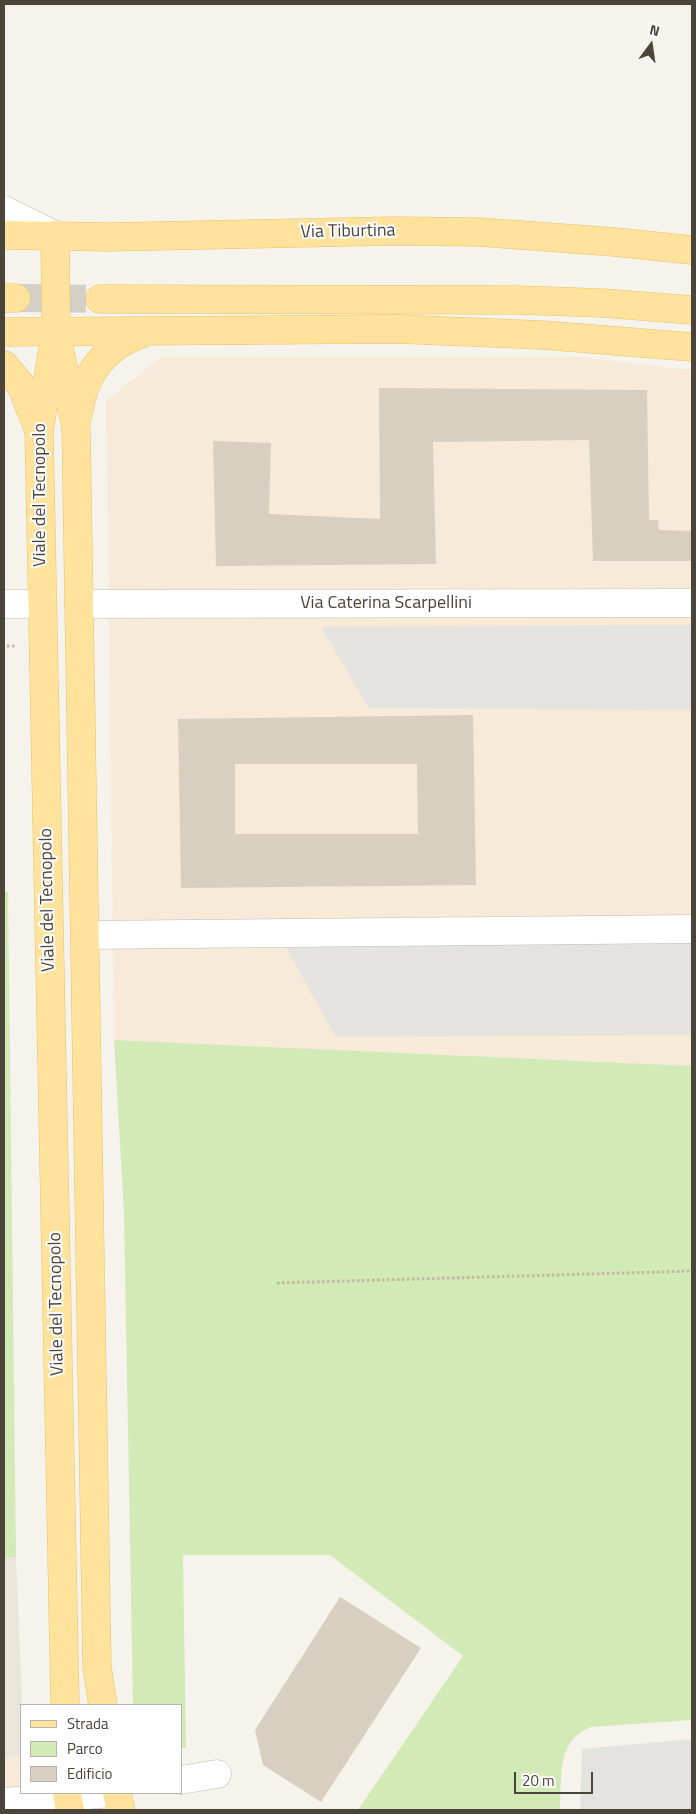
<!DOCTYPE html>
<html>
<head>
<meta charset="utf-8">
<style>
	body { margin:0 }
	#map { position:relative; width:696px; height:1814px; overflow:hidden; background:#f6f3ec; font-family:"Titillium Web",sans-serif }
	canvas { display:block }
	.frame { position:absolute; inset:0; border:5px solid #4b4439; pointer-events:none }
	.legend { position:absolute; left:20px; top:1704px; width:162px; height:90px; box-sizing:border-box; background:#fff; border:1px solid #b7b4b0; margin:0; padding:6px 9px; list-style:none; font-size:15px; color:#4b4439 }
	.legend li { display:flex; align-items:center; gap:10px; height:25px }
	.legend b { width:25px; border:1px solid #b7b4b0 }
	.north { position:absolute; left:626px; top:20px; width:50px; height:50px; -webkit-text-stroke:4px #fff; paint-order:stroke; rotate:14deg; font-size:14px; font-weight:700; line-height:20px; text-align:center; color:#4b4439 }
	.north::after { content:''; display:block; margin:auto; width:18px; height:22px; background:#4b4439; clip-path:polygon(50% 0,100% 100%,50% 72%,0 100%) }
	.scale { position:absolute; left:514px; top:1772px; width:79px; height:22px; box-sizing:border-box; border:2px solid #4b4439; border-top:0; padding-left:6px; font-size:15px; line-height:18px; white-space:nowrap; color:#4b4439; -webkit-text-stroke:4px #fff; paint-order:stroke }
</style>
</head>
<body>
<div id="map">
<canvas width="696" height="1814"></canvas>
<div class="frame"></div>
<ul class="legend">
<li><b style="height:6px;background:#ffe39c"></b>Strada</li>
<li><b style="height:14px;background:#d2eab5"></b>Parco</li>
<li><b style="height:14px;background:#d8cfc1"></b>Edificio</li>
</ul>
<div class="north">N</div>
<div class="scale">20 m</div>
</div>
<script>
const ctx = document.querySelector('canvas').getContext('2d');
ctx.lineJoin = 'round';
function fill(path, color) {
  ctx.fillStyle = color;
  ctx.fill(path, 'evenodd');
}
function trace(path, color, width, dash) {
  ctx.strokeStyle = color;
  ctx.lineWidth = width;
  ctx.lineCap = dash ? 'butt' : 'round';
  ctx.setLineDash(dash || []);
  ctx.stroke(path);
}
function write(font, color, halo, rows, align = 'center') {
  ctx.font = font + ' "Titillium Web",sans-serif';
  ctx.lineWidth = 4;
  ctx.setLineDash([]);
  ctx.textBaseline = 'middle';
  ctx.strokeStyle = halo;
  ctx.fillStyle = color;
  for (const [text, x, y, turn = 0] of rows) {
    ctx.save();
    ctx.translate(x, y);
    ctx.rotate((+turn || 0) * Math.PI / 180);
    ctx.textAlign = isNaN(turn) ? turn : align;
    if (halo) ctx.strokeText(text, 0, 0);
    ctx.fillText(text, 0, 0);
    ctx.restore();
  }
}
const residential = new Path2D(`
	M 16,1557 L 22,1705 L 21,1755 L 4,1758 L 4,1558 Z`);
const commercial = new Path2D(`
	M 161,357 L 579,357 L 692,370 L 692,1066 L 114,1040 L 106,401 Z
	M 21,1755 L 21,1793 L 4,1810 L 4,1758 Z`);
const green = new Path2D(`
	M 4,892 L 8,892 L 16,1557 L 4,1558 Z
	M 114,1040 L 692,1066 L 692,1720 L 591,1727 C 556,1740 562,1778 560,1810 L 358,1810 L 463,1656 L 330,1555 L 183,1555 L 186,1748 L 181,1748 L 181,1705 L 133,1705 L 124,1213 Z`);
const parking = new Path2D(`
	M 692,625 L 692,710 L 369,708 L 321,627 Z
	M 692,942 L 692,1035 L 336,1037 L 284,944 Z
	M 692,1739 L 692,1810 L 580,1810 L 582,1749 Z`);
const building = new Path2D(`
	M 379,388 L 647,390 L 649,520 L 658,520 L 659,530 L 692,531 L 692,561 L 593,561 L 589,440 L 433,442 L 436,564 L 216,566 L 213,441 L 271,443 L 269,514 L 380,519 Z
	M 473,715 L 476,885 L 181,888 L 178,719 ZM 235,764 L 417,764 L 418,834 L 235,834 Z
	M 340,1597 L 421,1648 L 321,1802 L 263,1765 L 255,1730 Z`);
const majorTunnel = new Path2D(`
	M 16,298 L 100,299`);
const path = new Path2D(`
	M 7,646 L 16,646
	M 277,1283 L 692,1271`);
const minor = new Path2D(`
	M 4,210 L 55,235
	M 4,604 L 42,604
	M 79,604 L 692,603
	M 85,935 L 692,929
	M 181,1780 L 217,1774
	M 4,1802 L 111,1793`);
const major = new Path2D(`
	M 4,235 L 108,237 L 394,231 L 479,232 L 615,242 L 692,250
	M 55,235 L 56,332 L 39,430 L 65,1705
	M 4,298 L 16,298
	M 100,299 L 517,300 L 602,303 L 692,310
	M 4,332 L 397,329 L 542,335 L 692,347
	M 58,343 L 76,427 L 97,1667 L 103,1705
	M 4,365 L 21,385 L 38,428
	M 78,415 C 83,375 104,346 143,333
	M 67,1793 L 70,1810
	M 117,1793 L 121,1810`);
const streetNames = [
	["Via Tiburtina",348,232,-1],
	["Viale del Tecnopolo",41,495,-90],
	["Via Caterina Scarpellini",386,604],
	["Viale del Tecnopolo",48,900,-91],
	["Viale del Tecnopolo",57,1304,-91]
];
fill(residential, '#eae5da');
fill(commercial, '#f7ead8');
fill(green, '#d2eab5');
fill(parking, '#e5e3e0');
fill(building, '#d8cfc1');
trace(majorTunnel, '#d4d0c8', 28, [28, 14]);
trace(minor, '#c2bbae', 29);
trace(major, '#e6c16a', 29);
trace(path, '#c4b79f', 3, [2.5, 2.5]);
trace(minor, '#fff', 28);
trace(major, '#ffe39c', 28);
write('18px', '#4b4439', '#fff', streetNames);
</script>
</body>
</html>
